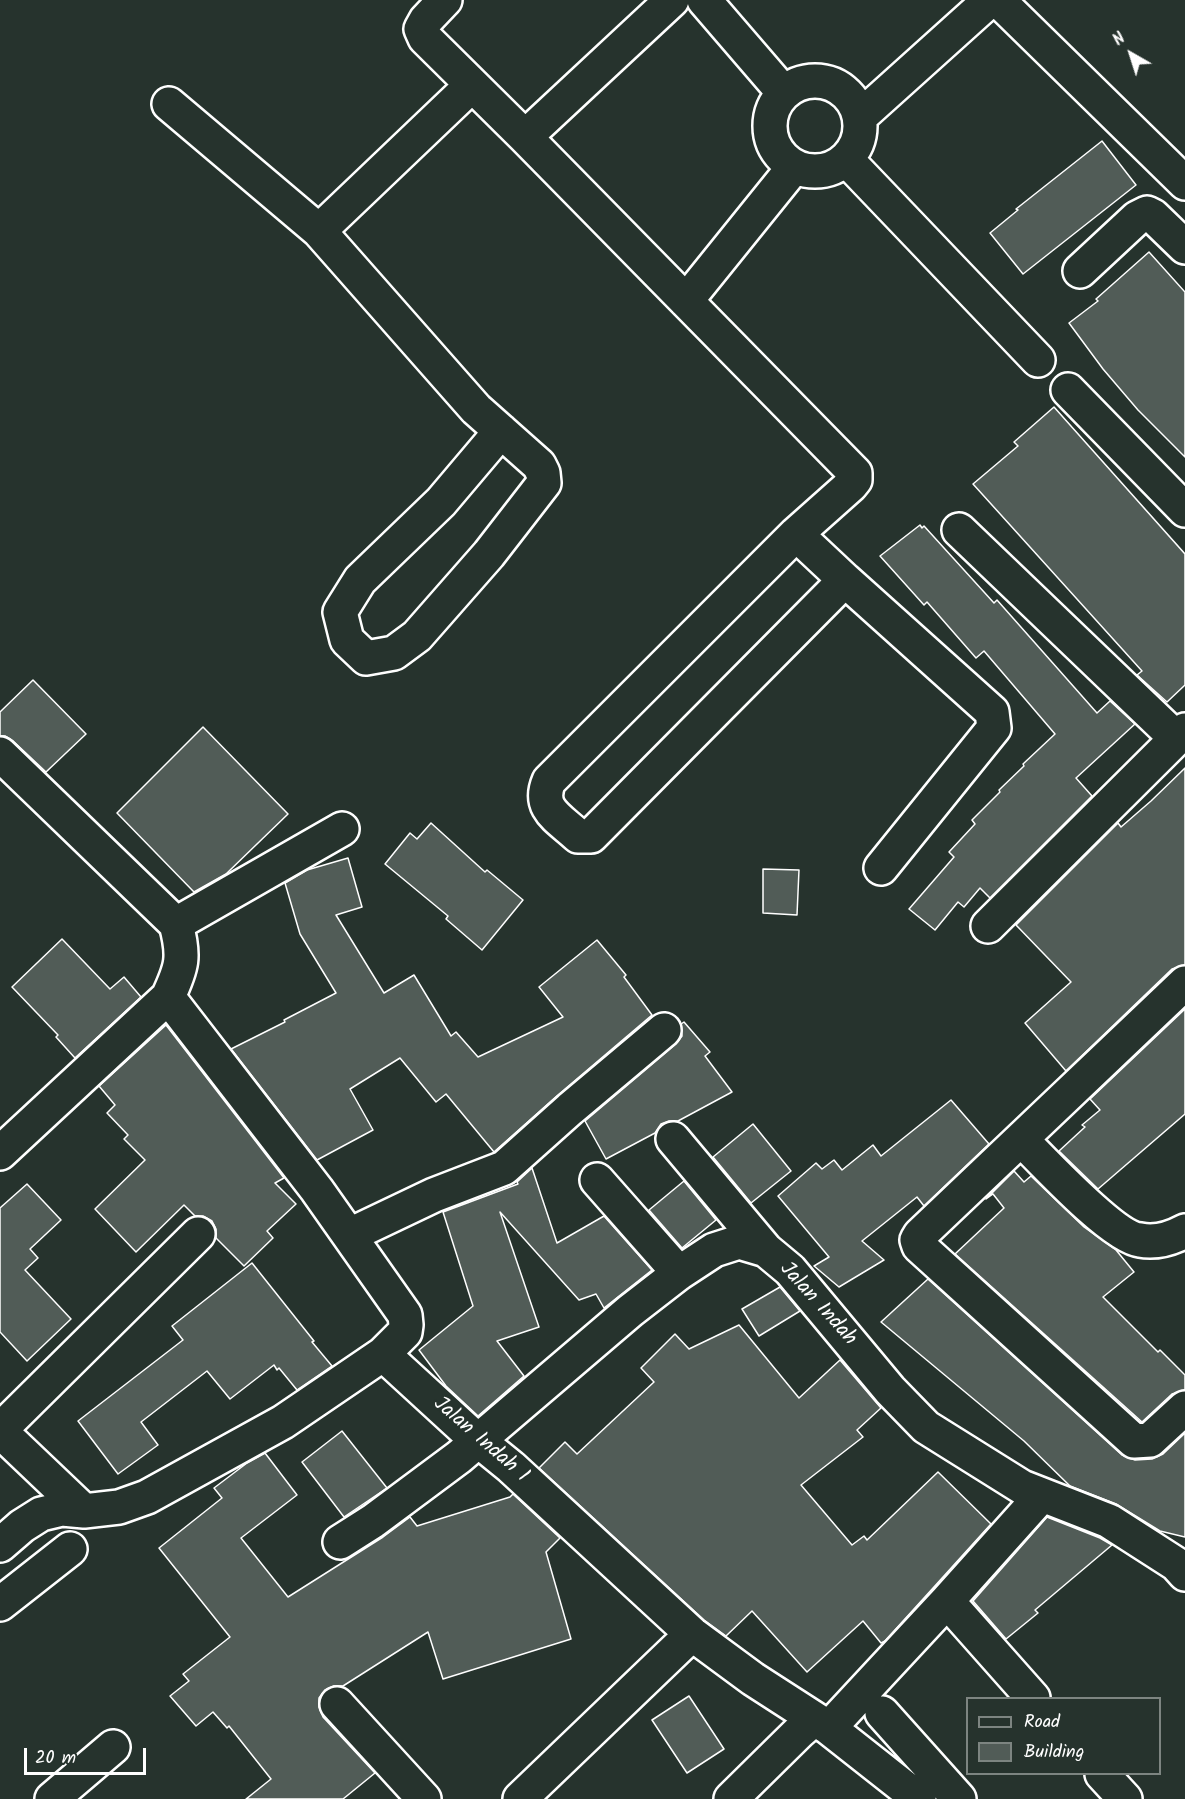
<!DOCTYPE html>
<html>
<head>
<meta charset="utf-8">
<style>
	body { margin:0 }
	#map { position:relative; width:1185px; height:1799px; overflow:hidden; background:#26332d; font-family:Kalam,sans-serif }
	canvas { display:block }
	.legend { position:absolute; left:966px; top:1697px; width:195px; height:78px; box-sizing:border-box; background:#26332d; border:2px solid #7d8581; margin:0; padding:8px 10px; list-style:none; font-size:18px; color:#fff }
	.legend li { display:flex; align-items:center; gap:12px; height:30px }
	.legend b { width:30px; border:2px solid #7d8581 }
	.north { position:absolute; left:1101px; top:24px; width:60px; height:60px; -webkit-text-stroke:4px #26332d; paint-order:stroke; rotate:321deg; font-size:16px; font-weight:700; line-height:24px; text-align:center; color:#fff }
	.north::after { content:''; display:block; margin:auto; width:21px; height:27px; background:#fff; clip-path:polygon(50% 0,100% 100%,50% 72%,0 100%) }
	.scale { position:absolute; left:24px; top:1748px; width:122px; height:27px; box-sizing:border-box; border:3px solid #fff; border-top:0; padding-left:8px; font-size:18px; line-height:21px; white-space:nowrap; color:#fff; -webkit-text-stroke:4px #26332d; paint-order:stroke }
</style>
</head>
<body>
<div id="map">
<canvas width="1185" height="1799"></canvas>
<ul class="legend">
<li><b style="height:8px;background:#26332d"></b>Road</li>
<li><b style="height:16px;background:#515c57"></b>Building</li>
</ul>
<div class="north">N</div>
<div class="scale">20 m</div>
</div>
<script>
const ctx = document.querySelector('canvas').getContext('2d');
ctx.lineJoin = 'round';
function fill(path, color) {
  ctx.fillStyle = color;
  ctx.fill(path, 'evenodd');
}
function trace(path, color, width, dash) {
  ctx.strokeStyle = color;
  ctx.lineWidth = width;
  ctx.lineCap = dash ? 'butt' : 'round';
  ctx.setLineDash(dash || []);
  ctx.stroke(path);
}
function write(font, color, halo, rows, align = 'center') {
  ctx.font = font + ' Kalam,sans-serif';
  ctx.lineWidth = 4.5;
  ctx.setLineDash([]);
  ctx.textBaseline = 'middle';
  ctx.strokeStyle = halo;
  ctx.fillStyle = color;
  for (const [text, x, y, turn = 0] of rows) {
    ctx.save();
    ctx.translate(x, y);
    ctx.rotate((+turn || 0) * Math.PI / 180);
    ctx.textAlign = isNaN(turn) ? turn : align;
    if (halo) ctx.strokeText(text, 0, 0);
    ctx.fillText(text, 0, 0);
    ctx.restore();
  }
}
const building = new Path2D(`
	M 1102,141 L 1136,185 L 1023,274 L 990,233 L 1018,210 L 1016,209 Z
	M 1149,252 L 1185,292 L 1185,457 L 1138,410 L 1103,369 L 1069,323 L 1098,301 L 1096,299 Z
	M 1054,407 L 1185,554 L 1185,685 L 1167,702 L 1137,675 L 1142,671 L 973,484 L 1018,446 L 1014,442 Z
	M 920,525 L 922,528 L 924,526 L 994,603 L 997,600 L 1097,713 L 1110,701 L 1135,724 L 1076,778 L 1092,796 L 990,898 L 980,888 L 964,907 L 958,902 L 935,930 L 909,909 L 954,857 L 949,852 L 975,824 L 972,820 L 1000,792 L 999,790 L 1024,766 L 1023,764 L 1055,734 L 984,651 L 976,658 L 927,602 L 924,605 L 880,556 Z
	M 33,680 L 86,734 L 46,772 L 13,741 L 5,736 L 0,736 L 0,712 Z
	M 203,727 L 288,814 L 226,874 L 194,892 L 117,813 Z
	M 1185,768 L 1185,965 L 1172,969 L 1066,1071 L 1025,1023 L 1071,982 L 1016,925 L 1118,823 L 1121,827 L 1151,801 Z
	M 431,823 L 485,872 L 487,870 L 523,900 L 482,950 L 446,919 L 448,916 L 385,864 L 410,833 L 417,839 Z
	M 348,858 L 362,907 L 336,915 L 384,993 L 414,975 L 451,1036 L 456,1032 L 478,1057 L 563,1017 L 539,987 L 597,940 L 626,975 L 624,977 L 652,1015 L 558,1095 L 494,1152 L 446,1094 L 436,1102 L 400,1058 L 350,1089 L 373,1130 L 317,1160 L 231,1049 L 285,1022 L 284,1020 L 336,993 L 300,934 L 285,883 L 307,870 Z
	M 763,869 L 799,870 L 797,915 L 763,913 Z
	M 62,939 L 110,989 L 124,977 L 141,997 L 75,1058 L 56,1037 L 58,1035 L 12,987 Z
	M 1185,1009 L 1185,1114 L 1098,1189 L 1059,1151 L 1085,1127 L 1082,1125 L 1100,1110 L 1090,1099 Z
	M 684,1022 L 710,1052 L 705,1056 L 732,1092 L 678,1121 L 669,1121 L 661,1124 L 655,1133 L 606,1159 L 585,1121 L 676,1044 L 682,1036 L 681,1024 Z
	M 166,1025 L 284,1178 L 275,1183 L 296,1204 L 267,1231 L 273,1238 L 244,1266 L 216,1238 L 216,1229 L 212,1221 L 203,1216 L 195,1216 L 184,1205 L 136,1252 L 95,1209 L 145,1160 L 124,1139 L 128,1135 L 107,1113 L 115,1105 L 99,1086 Z
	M 951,1100 L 989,1144 L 924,1206 L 917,1197 L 862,1241 L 884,1260 L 839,1287 L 814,1266 L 829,1257 L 778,1196 L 816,1163 L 822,1169 L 834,1160 L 842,1170 L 873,1145 L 881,1156 Z
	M 753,1124 L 791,1171 L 751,1203 L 713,1157 Z
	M 532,1168 L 557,1243 L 604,1216 L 652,1270 L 604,1308 L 596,1294 L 579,1300 L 500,1212 L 539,1327 L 497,1341 L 524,1376 L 478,1416 L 446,1386 L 419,1350 L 473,1306 L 443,1212 L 518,1184 L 517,1182 Z
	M 1014,1171 L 1024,1182 L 1031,1176 L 1084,1227 L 1116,1250 L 1134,1272 L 1103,1297 L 1158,1352 L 1160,1350 L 1185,1375 L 1185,1390 L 1172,1394 L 1142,1422 L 955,1254 L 1004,1208 L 993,1194 L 986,1199 Z
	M 684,1181 L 716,1220 L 682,1248 L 649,1210 Z
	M 27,1184 L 61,1220 L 30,1249 L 38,1258 L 25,1270 L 71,1319 L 27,1361 L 0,1332 L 0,1208 Z
	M 252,1263 L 314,1341 L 312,1342 L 332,1366 L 297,1390 L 279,1368 L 277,1370 L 274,1365 L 230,1399 L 207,1371 L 141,1422 L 158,1445 L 118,1474 L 78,1421 L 183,1340 L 172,1326 Z
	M 928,1279 L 1122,1455 L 1135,1460 L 1152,1459 L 1163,1454 L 1185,1433 L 1185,1537 L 1160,1531 L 1116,1504 L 1070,1486 L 1024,1441 L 881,1322 Z
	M 780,1287 L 800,1311 L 759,1336 L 742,1309 Z
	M 739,1325 L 799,1398 L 840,1360 L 881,1408 L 857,1430 L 863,1437 L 801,1485 L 852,1545 L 864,1536 L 867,1540 L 938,1472 L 991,1524 L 885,1641 L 881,1643 L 863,1621 L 807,1672 L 752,1611 L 726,1636 L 704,1620 L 539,1468 L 565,1442 L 577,1454 L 654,1382 L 641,1368 L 675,1334 L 689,1349 Z
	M 342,1431 L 387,1488 L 344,1517 L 302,1462 Z
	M 265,1453 L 297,1495 L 241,1538 L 288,1597 L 383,1537 L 410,1517 L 417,1526 L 510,1497 L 513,1494 L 560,1538 L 546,1552 L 571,1639 L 443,1679 L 428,1632 L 343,1686 L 334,1686 L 325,1690 L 319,1698 L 319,1707 L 323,1717 L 375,1773 L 343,1799 L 246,1799 L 271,1779 L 229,1726 L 227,1728 L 213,1712 L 196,1726 L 170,1696 L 189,1681 L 183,1674 L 230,1637 L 159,1548 L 222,1498 L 214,1488 L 247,1463 Z
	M 1047,1517 L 1100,1538 L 1112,1545 L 1035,1610 L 1038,1613 L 1006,1639 L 973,1601 Z
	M 689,1696 L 724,1749 L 687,1773 L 652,1720 Z`);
const minor = new Path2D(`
	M 445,0 L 426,20 L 421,29 L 425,38 L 525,137 L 855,473 L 855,480 L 851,485 L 796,534 L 549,781 C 537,809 559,818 578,836 L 591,836 L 845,580 L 992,712 L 994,728 L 881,868
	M 704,0 L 784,93
	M 998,0 L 1185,183
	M770 126a45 45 0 1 1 90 0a45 45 0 1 1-90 0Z
	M 169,104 L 319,231 L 476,409 L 539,465 L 543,473 L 544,483 L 489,554 L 417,636 L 394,653 L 366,658 L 347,640 L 340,612 L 360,580 L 441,502 L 501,431
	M 860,117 L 990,0
	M 525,137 L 672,0
	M 846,159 L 1038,360
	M 319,231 L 472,85
	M 1080,271 L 1137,218 L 1147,213 L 1153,216 L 1185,247
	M 686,301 L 794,167
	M 1068,390 L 1185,510
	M 959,530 L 1177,739
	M 796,534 L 845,580
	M 0,754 L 176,924 C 185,957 182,967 168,997 L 317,1190 L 405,1315 L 406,1325 L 405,1332 L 383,1354 L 283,1422 L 147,1497 L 119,1507 L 84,1511 L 62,1509 L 41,1514 L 22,1526 L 0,1545
	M 176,924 L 342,829
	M 988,926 L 1185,730
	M 1185,983 L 920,1235 L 917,1240 L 919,1246 L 1134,1441 L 1150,1440 L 1185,1408
	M 673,1139 L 766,1250
	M 1021,1139 C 1043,1161 1113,1237 1140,1240 C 1155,1243 1172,1238 1185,1231
	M 0,1153 L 168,997
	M 597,1180 L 679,1273
	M 350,1235 L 434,1195 L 504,1168 L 570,1109 L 664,1030
	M 383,1354 L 468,1432 L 511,1467 L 692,1634 L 753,1679 L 829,1728 L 919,1799
	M 0,1430 L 198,1234
	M 0,1431 L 84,1511
	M 340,1542 L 373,1521 L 459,1457 L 630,1311 L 679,1273 L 714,1250 L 739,1242 L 766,1250 L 790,1270 L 890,1390 L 926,1427 L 1022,1487 L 1109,1521 L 1176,1564 L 1185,1574
	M 947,1601 L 1033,1698
	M 0,1604 L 70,1549
	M 337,1704 L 424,1799
	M 882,1713 L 959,1799
	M 829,1728 L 947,1601 L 1042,1495
	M 1102,1774 L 1125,1799
	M 52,1799 L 113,1747
	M 520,1799 L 692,1634
	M 731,1799 L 799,1732 L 814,1719`);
const streetNames = [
	["Jalan Indah",817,1305,48],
	["Jalan Indah 1",480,1441,41]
];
fill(building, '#515c57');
trace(building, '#fff', 1.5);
trace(minor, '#fff', 38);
trace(minor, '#26332d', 33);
write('21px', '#fff', '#26332d', streetNames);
</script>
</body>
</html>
